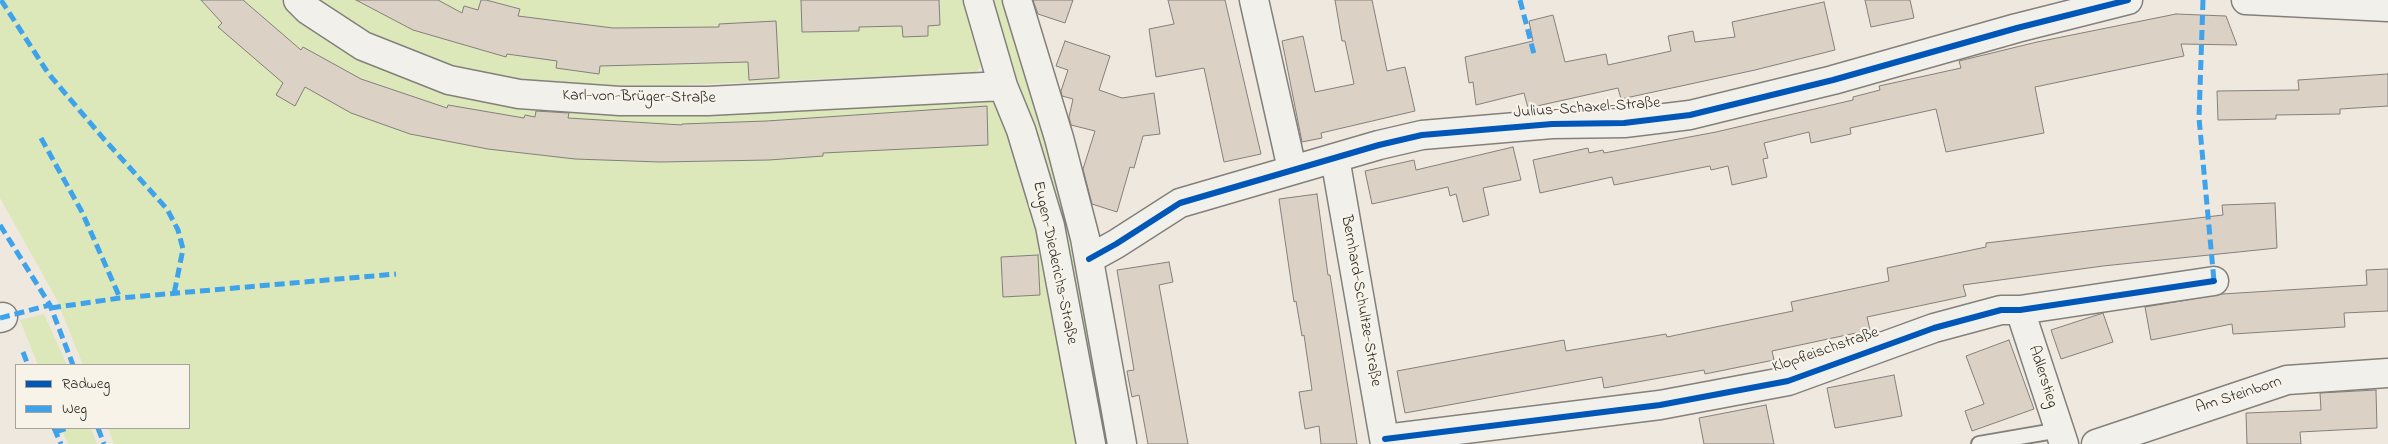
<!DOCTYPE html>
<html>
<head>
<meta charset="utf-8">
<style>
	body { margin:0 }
	#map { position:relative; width:2388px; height:444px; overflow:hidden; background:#efe8df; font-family:"Indie Flower",sans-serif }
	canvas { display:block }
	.legend { position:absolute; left:15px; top:364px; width:175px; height:65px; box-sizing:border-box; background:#f7f3e8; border:1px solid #a5a39c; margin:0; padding:6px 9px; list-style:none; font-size:15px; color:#2b2b2b }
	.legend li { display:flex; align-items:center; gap:10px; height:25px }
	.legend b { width:25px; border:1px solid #a5a39c }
</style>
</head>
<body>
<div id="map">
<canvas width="2388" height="444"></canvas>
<ul class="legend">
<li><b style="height:6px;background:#0057b8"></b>Radweg</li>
<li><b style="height:6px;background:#3ea3eb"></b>Weg</li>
</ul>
</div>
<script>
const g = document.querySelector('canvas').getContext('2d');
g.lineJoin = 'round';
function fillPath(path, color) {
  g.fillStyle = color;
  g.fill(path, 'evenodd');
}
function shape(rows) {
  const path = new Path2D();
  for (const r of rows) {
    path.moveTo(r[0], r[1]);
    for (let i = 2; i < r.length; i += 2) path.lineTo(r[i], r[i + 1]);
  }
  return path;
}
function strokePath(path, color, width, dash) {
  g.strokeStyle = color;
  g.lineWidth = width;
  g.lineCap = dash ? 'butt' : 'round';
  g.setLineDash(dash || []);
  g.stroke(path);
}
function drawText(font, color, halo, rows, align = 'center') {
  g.font = font + ' "Indie Flower",sans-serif';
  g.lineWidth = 4.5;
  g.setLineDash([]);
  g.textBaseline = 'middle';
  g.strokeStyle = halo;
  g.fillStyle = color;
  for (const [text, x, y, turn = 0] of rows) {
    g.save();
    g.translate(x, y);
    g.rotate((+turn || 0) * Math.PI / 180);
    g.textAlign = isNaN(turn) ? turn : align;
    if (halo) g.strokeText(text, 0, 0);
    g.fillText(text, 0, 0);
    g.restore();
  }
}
fillPath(shape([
	[0,0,285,0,518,102,984,94,1001,105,1033,203,1081,444,114,444,108,428,189,428,189,365,83,365,57,300,0,198],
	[316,0,966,0,986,59,976,72,663,86,564,85,502,78,449,64,392,44,347,22],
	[985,0,1010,0,1043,109,1116,444,1101,444],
	[44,314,67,365,38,365,20,320],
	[61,428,91,428,97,444,68,444]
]), '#dce7ba');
const building = shape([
	[201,0,243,0,301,50,303,47,361,79,447,108,448,105,524,118,525,115,535,117,536,111,569,113,568,118,682,125,682,124,767,121,987,106,988,145,823,153,823,156,769,160,660,162,575,159,488,149,410,134,351,113,305,87,295,106,276,95,283,83,218,27,222,23,201,0],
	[356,0,438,0,462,13,464,6,478,10,481,0,486,0,520,9,518,16,613,28,719,27,719,24,776,21,779,78,749,80,748,62,600,66,599,74,556,68,557,61,507,54,506,57,413,30,356,0],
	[801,0,939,0,940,25,928,26,928,36,903,37,902,26,859,27,859,31,802,32,801,0],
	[1033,0,1073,0,1065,23,1038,14,1033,0],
	[1168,0,1225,0,1261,154,1224,162,1204,68,1156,77,1149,29,1174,24,1168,0],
	[1335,0,1372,0,1387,71,1405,67,1415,111,1321,133,1322,138,1302,142,1282,41,1303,36,1315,92,1354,84,1345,41,1342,41,1335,0],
	[1865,0,1910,0,1914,18,1871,27,1865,0],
	[1824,2,1835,50,1755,70,1621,99,1618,88,1528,108,1524,93,1476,105,1473,82,1469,83,1465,57,1533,41,1529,21,1553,15,1565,62,1606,54,1608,65,1671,51,1668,36,1693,31,1695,42,1735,37,1732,22,1824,2],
	[2176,14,2226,16,2237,45,2181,44,2184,56,2035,87,2044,133,1946,152,1936,109,1850,128,1851,134,1811,143,1809,132,1764,143,1768,158,1763,159,1767,177,1732,185,1728,166,1711,170,1710,166,1614,185,1612,177,1540,193,1533,160,1588,148,1589,153,1603,150,1604,153,1716,132,1853,100,1853,97,1880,90,1879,86,1961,68,1959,61,2037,42,2176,14],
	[1065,41,1110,56,1099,90,1122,98,1154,93,1160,134,1143,136,1134,168,1130,167,1117,212,1092,204,1083,169,1095,131,1071,125,1069,117,1073,99,1062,96,1061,91,1068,70,1056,66,1065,41],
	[2388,74,2388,106,2340,109,2340,114,2276,115,2276,119,2218,120,2217,91,2299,90,2298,80,2388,74],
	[1513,147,1521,180,1483,188,1489,215,1463,222,1456,194,1450,196,1448,187,1372,204,1365,171,1414,160,1416,170,1513,147],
	[1317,194,1328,275,1330,275,1357,444,1321,444,1319,426,1305,429,1299,392,1312,390,1304,335,1302,336,1296,301,1294,302,1279,199,1317,194],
	[2275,203,2277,248,2103,266,1963,285,1966,296,1867,317,1870,330,1772,351,1774,360,1705,374,1704,370,1604,388,1602,377,1405,413,1397,371,1564,340,1566,351,1666,334,1667,337,1793,311,1791,302,1889,281,1887,268,1986,247,1986,243,2223,215,2222,205,2275,203],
	[1038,255,1040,295,1003,297,1001,257,1038,255],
	[1169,262,1173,282,1159,285,1188,444,1148,444,1139,395,1132,397,1129,382,1127,371,1134,370,1117,270,1169,262],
	[2388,269,2388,311,2344,313,2345,327,2233,334,2232,324,2151,340,2145,307,2222,294,2367,285,2366,270,2388,269],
	[2103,313,2113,342,2061,359,2051,330,2103,313],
	[2009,340,2034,409,1972,431,1965,411,1984,404,1966,356,2009,340],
	[1894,375,1902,416,1835,428,1827,388,1894,375],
	[2376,390,2377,428,2300,432,2301,444,2247,444,2246,413,2321,410,2320,393,2376,390],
	[1766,405,1774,444,1704,444,1699,418,1766,405]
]);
fillPath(building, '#dbd1c5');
strokePath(building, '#83807c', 1);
const service = shape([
	[1979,444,2060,430]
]);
const minor = shape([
	[298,0,308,10,363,46,449,80,519,94,620,101,708,101,1003,86],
	[978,0,1003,86,1021,130,1050,226,1091,444],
	[1017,0,1059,138,1085,238,1122,444],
	[1254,0,1292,169],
	[2246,0,2388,7],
	[1335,158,1385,444],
	[1089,259,1116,244,1180,203,1379,145,1422,135,1552,124,1624,123,1690,115,1833,80,2017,28,2128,0],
	[2020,310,2064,444],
	[0,318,3,317],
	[1385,439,1660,405,1788,381,1934,328,2001,310,2020,310,2214,281],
	[2096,444,2287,380,2388,373]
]);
strokePath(service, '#83807c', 18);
strokePath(minor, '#83807c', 31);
strokePath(service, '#f2f0eb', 14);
strokePath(minor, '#f2f0eb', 28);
strokePath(shape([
	[1,0,48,73,103,138,167,209,178,230,183,249,174,294],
	[1520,0,1534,54],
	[2203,0,2199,118,2214,281],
	[41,138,82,212,120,298],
	[0,225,50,305,73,365],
	[51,308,120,298,396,274],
	[0,318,50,305],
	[23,352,28,365],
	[54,428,61,444],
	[98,428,104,444],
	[56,432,67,428]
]), '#3ea3eb', 5, [10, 5]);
strokePath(shape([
	[1089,259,1116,244,1180,203,1379,145,1422,135,1552,124,1624,123,1690,115,1833,80,2017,28,2128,0],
	[1385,439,1660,405,1788,381,1934,328,2001,310,2020,310,2214,281]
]), '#0057b8', 6);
drawText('16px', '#2b2b2b', '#f7f3e8', [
	["Karl-von-Brüger-Straße",639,98,1],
	["Julius-Schaxel-Straße",1587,109,-4],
	["Eugen-Diederichs-Straße",1054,263,78],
	["Bernhard-Schultze-Straße",1360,301,80],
	["Klopfleischstraße",1826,351,-19],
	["Adlerstieg",2042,377,72],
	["Am Steinborn",2239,396,-18]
]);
</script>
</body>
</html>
